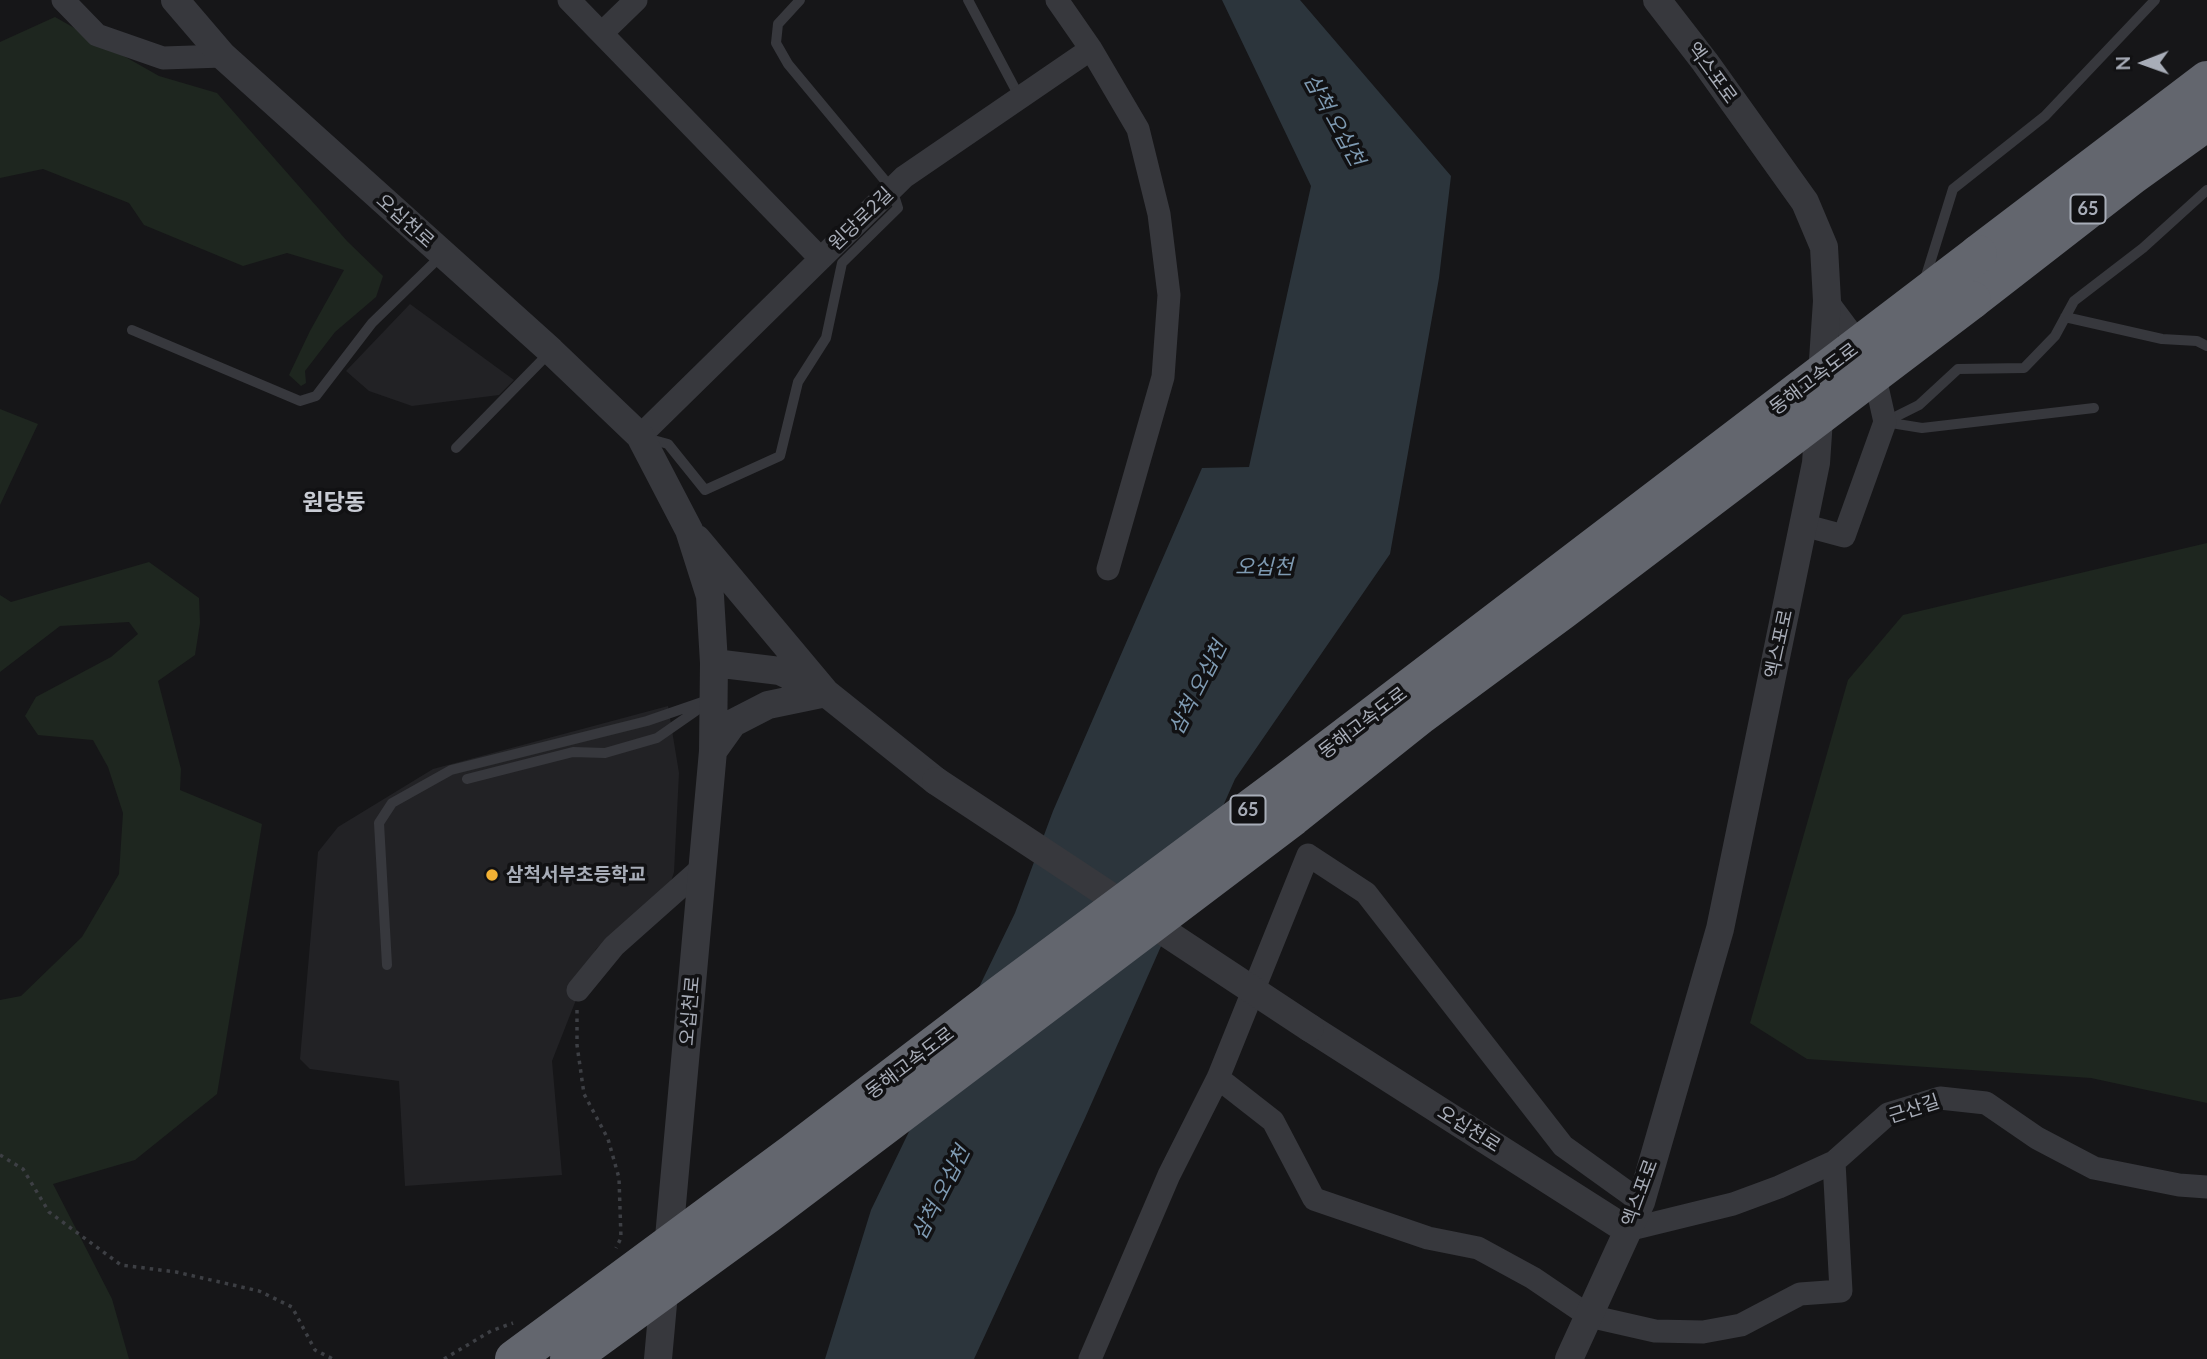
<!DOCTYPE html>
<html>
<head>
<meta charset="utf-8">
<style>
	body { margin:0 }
	#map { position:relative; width:2207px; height:1359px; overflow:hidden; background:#161618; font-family:Lato,sans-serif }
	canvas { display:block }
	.north { position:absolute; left:2109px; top:28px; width:70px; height:70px; -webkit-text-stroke:5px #111113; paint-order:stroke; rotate:269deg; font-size:19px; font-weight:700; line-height:28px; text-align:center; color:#a8adb8 }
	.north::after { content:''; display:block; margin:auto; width:24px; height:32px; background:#a8adb8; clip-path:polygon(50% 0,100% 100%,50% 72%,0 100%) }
</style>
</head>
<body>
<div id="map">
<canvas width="2207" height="1359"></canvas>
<div class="north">N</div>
</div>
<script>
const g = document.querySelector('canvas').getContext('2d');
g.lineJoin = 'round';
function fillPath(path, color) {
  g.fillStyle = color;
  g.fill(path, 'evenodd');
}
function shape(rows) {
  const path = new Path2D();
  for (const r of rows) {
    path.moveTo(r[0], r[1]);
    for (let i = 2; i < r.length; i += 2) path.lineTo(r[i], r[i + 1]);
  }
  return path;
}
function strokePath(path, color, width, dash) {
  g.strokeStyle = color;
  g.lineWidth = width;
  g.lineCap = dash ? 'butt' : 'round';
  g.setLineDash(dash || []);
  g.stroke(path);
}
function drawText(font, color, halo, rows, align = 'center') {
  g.font = font + ' Lato,"Noto Sans KR",sans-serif';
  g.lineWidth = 7;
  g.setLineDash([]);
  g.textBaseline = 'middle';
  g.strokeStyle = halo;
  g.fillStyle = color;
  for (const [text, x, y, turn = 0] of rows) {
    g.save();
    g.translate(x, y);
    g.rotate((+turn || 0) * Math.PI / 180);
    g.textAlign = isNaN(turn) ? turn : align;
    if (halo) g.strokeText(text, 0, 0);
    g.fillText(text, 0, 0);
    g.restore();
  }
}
fillPath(shape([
	[410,304,514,380,499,395,412,406,369,391,346,371],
	[668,706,679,773,674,872,669,888,596,949,552,1061,562,1175,405,1186,399,1081,310,1069,300,1059,318,852,338,827,433,769]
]), '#222225');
fillPath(shape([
	[55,17,159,76,217,93,347,241,383,276,376,297,335,332,305,371,306,383,301,386,289,375,310,331,344,270,287,253,243,266,144,225,129,203,43,169,0,178,0,42],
	[0,409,38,424,0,505],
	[2207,543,2207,1103,2091,1078,1807,1059,1750,1023,1848,680,1903,615],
	[149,562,199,598,200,623,195,655,158,681,181,769,180,790,262,824,217,1094,135,1160,53,1184,112,1299,129,1359,0,1359,0,1000,21,996,82,937,119,874,123,813,108,767,93,740,38,735,25,716,36,697,111,657,138,634,129,622,60,626,0,672,0,595,11,602]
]), '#1e261f');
fillPath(shape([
	[1222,0,1300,0,1451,176,1439,278,1390,554,1235,779,1085,1118,974,1359,825,1359,871,1210,1015,913,1053,811,1202,468,1249,467,1311,186]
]), '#2c353c');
strokePath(shape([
	[577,1010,577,1045,584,1094,608,1139,619,1178,621,1238,616,1248],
	[0,1155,23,1169,49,1212,121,1265,176,1272,259,1291,292,1307,315,1350,333,1359],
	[444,1359,491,1331,513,1323]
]), '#3d3f44', 3.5, [3.5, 5]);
strokePath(shape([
	[968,0,1020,98],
	[1925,279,1953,189,2045,116,2155,0],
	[2065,317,2162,339,2197,341,2207,346],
	[132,330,300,401,316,396,372,323,442,255],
	[1885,422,1919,405,1958,369,2024,368,2055,336,2074,301,2143,248,2207,190],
	[1885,422,1922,428,2094,408],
	[646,438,668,444,705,490,780,456,798,382,826,338,842,263,898,208,892,189,788,64,776,43,778,24,800,0],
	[456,448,551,351],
	[467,779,573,752,605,753,657,738,703,706],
	[387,965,379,823,392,803,451,770,647,721,711,699]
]), '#37383d', 10);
strokePath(shape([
	[63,0,97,35,163,58,223,56],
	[569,0,820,258],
	[1057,0,1091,49,1138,129,1159,214,1169,295,1163,377,1108,569],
	[602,33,636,0],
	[640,436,904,177,1091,49],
	[1803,525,1844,536,1885,422,1871,360,1827,301],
	[578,990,614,946,704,866],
	[1218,1078,1273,1121,1314,1199,1428,1238,1478,1248,1533,1278,1589,1316,1655,1331,1703,1332,1741,1325,1800,1294,1841,1291,1834,1162],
	[1627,1230,1733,1204,1779,1187,1834,1162,1888,1114,1940,1098,1986,1103,2037,1138,2094,1168,2179,1185,2207,1187],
	[1090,1359,1169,1175,1218,1078,1308,855,1366,893,1563,1146,1641,1202]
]), '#37383d', 23);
strokePath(shape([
	[175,0,223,56,551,351,640,436,689,530,710,596,714,663,713,751,658,1359],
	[697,539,826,693,768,705,733,723,713,751],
	[714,663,780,671,826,693,936,781],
	[1310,1028,1627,1230],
	[1569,1359,1641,1202,1720,929,1816,463,1827,301,1824,247,1805,202,1705,62,1657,0]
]), '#37383d', 28);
strokePath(shape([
	[1978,254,2207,80],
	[1972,300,2133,175,2207,122]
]), '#63666e', 38);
strokePath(shape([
	[936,781,1310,1028]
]), '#37383d', 28);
strokePath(shape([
	[514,1359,794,1152,1002,993,1287,781,1978,254],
	[569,1359,767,1215,1293,817,1421,715,1562,611,1972,300]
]), '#63666e', 38);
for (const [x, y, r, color] of [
	[492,875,7,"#f2b134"]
]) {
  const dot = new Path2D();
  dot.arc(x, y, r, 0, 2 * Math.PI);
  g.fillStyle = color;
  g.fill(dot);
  strokePath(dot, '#111113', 2.5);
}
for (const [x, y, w] of [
	[2088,209,35],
	[1248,810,35]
]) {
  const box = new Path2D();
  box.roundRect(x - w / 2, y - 14.5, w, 29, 5);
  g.fillStyle = '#111113';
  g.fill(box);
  strokePath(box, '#a8adb8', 2);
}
drawText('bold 18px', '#a8adb8', null, [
	["65",2088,209],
	["65",1248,810]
]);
drawText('19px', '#a8adb8', '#111113', [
	["엑스포로",1712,73,54],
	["원당로2길",861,219,-44],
	["오십천로",405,221,42],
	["동해고속도로",1814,379,-37],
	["엑스포로",1779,644,-78],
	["동해고속도로",1363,723,-37],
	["오십천로",690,1011,-85],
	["동해고속도로",910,1063,-37],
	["근산길",1914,1109,-18],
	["오십천로",1469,1129,32],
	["엑스포로",1640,1193,-70]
]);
drawText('bold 19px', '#a8adb8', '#111113', [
	["삼척서부초등학교",506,875]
], 'left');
drawText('italic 21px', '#7f9bb3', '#111113', [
	["삼척 오십천",1334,120,61],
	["오십천",1264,567],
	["삼척 오십천",1198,688,-63],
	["삼척 오십천",941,1193,-63]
]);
drawText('bold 23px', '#c9ccd4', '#111113', [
	["원당동",334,503]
]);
</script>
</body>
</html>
